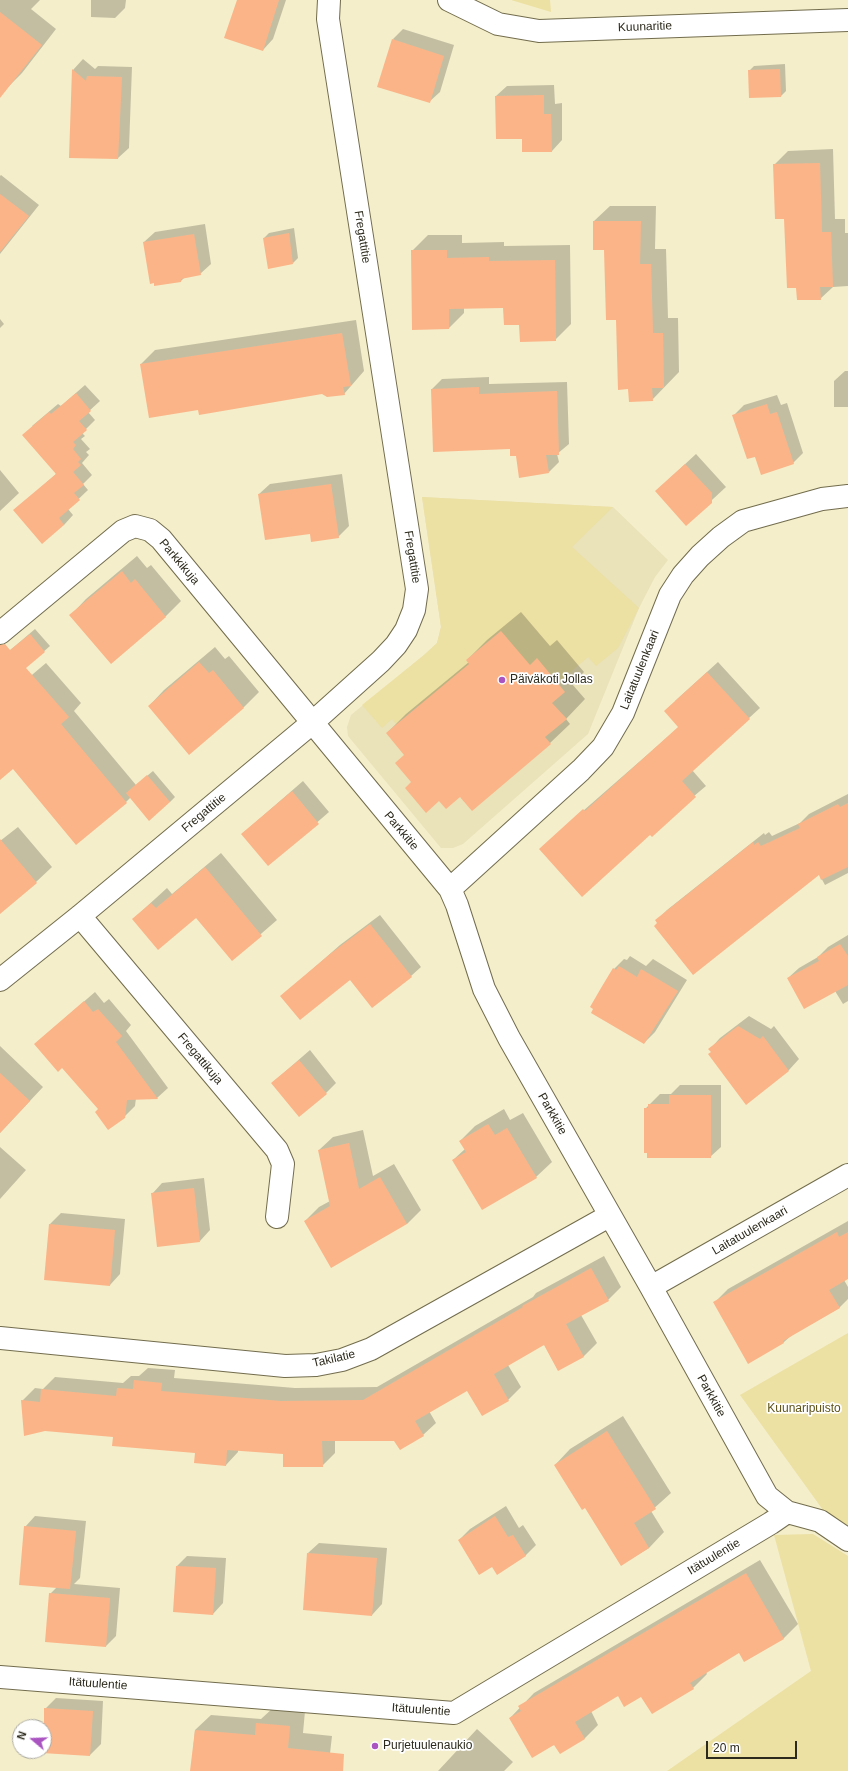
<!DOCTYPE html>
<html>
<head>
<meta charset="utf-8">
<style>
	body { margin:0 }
	#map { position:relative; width:848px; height:1771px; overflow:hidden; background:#f4eeca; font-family:Helvetica,sans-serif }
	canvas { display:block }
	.north { position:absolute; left:12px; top:1719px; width:40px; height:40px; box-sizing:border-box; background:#fff; border:1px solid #abaaa4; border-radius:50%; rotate:289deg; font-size:11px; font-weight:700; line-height:16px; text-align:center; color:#2c2a1c }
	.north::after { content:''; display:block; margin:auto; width:14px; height:18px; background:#aa54c2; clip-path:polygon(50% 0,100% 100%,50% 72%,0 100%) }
	.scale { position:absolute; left:706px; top:1741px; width:91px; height:18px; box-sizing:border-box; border:2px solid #2c2a1c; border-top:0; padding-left:5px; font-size:12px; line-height:14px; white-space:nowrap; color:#2c2a1c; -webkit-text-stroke:3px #fff; paint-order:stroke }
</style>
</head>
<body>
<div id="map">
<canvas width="848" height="1771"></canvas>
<div class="north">N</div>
<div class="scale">20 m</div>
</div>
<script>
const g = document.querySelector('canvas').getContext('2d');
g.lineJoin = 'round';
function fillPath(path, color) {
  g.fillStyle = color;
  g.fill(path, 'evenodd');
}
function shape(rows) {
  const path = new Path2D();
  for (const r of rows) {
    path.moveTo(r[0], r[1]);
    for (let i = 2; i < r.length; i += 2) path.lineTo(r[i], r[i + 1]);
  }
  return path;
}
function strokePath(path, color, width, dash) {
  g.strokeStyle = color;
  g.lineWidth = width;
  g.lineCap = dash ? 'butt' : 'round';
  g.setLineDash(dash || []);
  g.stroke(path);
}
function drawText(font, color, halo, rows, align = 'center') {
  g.font = font + ' Helvetica,sans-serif';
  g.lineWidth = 3.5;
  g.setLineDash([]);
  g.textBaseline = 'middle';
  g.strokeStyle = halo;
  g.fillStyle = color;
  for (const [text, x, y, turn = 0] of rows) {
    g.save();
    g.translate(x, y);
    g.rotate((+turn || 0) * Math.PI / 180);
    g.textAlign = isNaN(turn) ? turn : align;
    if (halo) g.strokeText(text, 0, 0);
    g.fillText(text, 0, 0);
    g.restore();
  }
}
fillPath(shape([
	[422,497,613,507,668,560,655,577,639,608,588,734,463,844,453,848,441,848,348,736,347,727,351,715,424,655,437,643,441,627]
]), '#eae2b8');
fillPath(shape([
	[511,0,550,0,551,12],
	[422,497,613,507,572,547,639,608,618,648,596,666,588,657,558,683,537,659,506,685,513,646,500,631,466,660,469,664,447,683,446,739,418,705,396,724,392,719,382,728,362,705,424,655,437,643,441,627],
	[848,1333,848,1526,823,1510,740,1395],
	[813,1534,848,1556,848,1771,667,1771,811,1671,774,1535]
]), '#ece0a3');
fillPath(shape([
	[0,0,40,0,31,9,56,29,22,73,7,88,0,83],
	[91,0,126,0,125,8,115,18,91,17],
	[238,0,286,0,273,39,263,50],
	[403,29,454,45,440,92,429,102,393,39],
	[83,59,95,69,98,66,132,67,129,148,118,158,70,157,73,70],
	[785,64,786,91,781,96,750,97,749,71,754,66],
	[554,85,555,104,562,103,562,140,552,151,523,138,496,96,507,86],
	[833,149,835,219,845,219,845,233,848,233,848,286,833,287,820,299,785,218,774,165,788,151],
	[1,175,39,205,0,254,0,176],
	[610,206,656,206,655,249,666,249,668,318,678,318,679,372,652,400,629,388,605,249,594,221],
	[205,224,211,264,200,274,185,277,181,281,144,242,155,232],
	[294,228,298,258,293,263,264,238,269,233],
	[428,235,462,235,462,243,504,242,504,246,570,245,571,324,555,340,520,324,504,307,464,308,464,313,449,328,412,251],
	[0,319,4,324,0,328],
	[356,320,364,371,344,394,322,393,199,409,141,364,155,350],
	[845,371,848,371,848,407,834,407,834,381],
	[489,377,489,384,567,382,569,444,557,454,559,462,549,472,517,455,511,448,432,389,442,379],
	[85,385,100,401,88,412,95,420,82,433,85,436,81,439,90,449,86,452,89,455,82,463,92,475,83,484,88,490,68,509,73,515,64,525,15,510,56,474,32,426,58,404,61,406],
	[777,395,781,405,787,403,803,453,793,463,756,456,734,415,744,405],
	[696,454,726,487,686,524,656,491],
	[0,470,19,493,0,511],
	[342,474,349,526,338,537,311,532,259,494,270,484],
	[137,556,147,568,151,565,181,601,166,616,111,663,71,615,86,599],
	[521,612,550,646,557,640,584,672,572,684,585,699,566,719,570,724,550,743,472,810,460,796,439,800,412,782,405,754,387,733,406,714,469,662,467,660,487,640],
	[35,629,50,646,17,675,8,652],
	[215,647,225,659,229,656,259,692,244,707,189,754,149,706,164,690],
	[718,662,760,708,692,770,706,786,650,833,551,839,679,727,675,701],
	[46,663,81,703,74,711,136,785,153,771,175,797,170,802,131,797,126,802,13,767,0,759,0,702],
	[303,781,329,812,268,865,242,834],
	[848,794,848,873,825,885,819,874,658,922,657,920,667,910,764,833,765,835,769,832,772,836,800,823,809,814],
	[18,827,52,867,36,882,0,912,0,841],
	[221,853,277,920,232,959,196,917,133,919,167,888,172,894],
	[380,915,421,967,411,976,350,979,282,996,340,945],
	[848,935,848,1001,843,1004,835,991,788,978,799,968,818,957,828,947],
	[630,956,646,966,653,959,687,980,655,1032,644,1043,614,969,624,959,627,960],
	[95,992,104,1003,109,999,131,1025,126,1031,168,1088,157,1098,136,1098,135,1106,124,1117,99,1109,62,1066,35,1044],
	[749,1016,771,1029,774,1026,799,1059,789,1070,747,1103,710,1049,720,1038],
	[0,1046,43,1087,0,1133],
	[310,1050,336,1083,326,1093,272,1083],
	[680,1085,721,1085,721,1147,710,1157,645,1109,660,1094,671,1094],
	[504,1109,510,1120,523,1113,552,1162,536,1177,453,1160,465,1149,460,1141,475,1126],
	[363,1130,373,1176,394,1164,421,1210,407,1224,305,1221,319,1207,330,1201,319,1150,333,1137],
	[0,1147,26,1170,0,1199],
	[204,1178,210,1230,200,1241,152,1194,162,1183],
	[61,1213,125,1219,120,1274,110,1285,45,1279,50,1224],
	[848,1221,848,1278,844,1280,848,1287,848,1299,839,1308,792,1335,784,1342,748,1362,715,1302,728,1289],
	[604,1256,621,1287,608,1300,581,1315,597,1343,584,1356,558,1370,544,1344,508,1365,521,1387,508,1400,482,1415,467,1389,429,1411,436,1423,423,1435,395,1440,335,1440,335,1453,322,1466,284,1453,238,1450,238,1452,226,1465,196,1452,114,1436,22,1401,35,1388,43,1389,55,1377,123,1383,131,1376,139,1376,148,1368,175,1370,174,1378,295,1388,377,1387,533,1297,536,1293],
	[623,1416,671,1493,651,1511,664,1532,649,1548,621,1565,585,1507,555,1465,570,1449],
	[506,1506,519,1528,523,1525,536,1545,525,1556,492,1566,459,1540,470,1529],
	[35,1516,86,1521,80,1578,74,1584,120,1588,116,1636,106,1646,50,1594,57,1587,25,1527],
	[319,1543,387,1548,382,1604,372,1615,308,1553],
	[187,1556,226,1558,223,1603,213,1614,177,1566],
	[760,1560,798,1624,784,1638,745,1661,739,1652,706,1672,707,1674,693,1688,642,1696,618,1695,591,1711,598,1725,584,1739,555,1744,510,1718,534,1693],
	[56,1698,103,1701,101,1744,90,1755,43,1752,44,1751,45,1709],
	[273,1708,305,1711,303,1733,332,1736,328,1771,191,1771,195,1730,211,1715,261,1719],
	[477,1729,513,1762,504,1771,438,1771]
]), '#0003');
fillPath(shape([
	[237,0,279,0,263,51,224,38],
	[0,12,42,45,0,98],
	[392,39,444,56,430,103,377,87],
	[72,69,86,81,87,76,122,77,118,159,69,158],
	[780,69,781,97,749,98,748,70],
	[544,95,544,114,551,114,552,152,522,152,522,139,496,139,495,96],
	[820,163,822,232,831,232,833,287,820,287,821,300,797,300,796,288,787,288,784,219,775,219,773,164],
	[0,194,29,216,0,252],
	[593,221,641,221,640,264,651,264,653,333,663,333,664,388,652,388,653,401,629,402,628,389,618,390,616,320,606,320,604,250,593,250],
	[289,233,293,264,268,269,263,238],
	[194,234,201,275,181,279,181,282,154,286,154,283,150,284,143,242],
	[411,250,447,250,447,258,489,257,489,261,555,260,556,341,520,342,519,325,504,325,503,308,449,309,449,329,412,330],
	[342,333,351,386,343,387,345,395,327,397,322,394,199,415,198,410,149,418,140,364],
	[479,387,479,394,557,391,559,455,546,455,549,473,519,478,516,456,510,456,510,449,433,452,431,389],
	[76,393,91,411,79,421,87,430,73,442,76,445,73,449,81,459,78,462,81,465,73,472,84,485,74,493,80,500,59,518,64,525,42,544,13,510,56,474,22,435,49,412,51,414],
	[767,404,770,414,777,412,794,464,761,475,755,457,747,459,732,415],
	[685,464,712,493,712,503,686,526,655,491],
	[331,484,339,538,311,542,310,534,265,540,258,494],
	[122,571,131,583,135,579,166,617,111,664,69,615],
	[501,631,530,665,537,658,565,692,552,703,567,719,545,737,551,744,472,811,460,797,446,809,439,801,426,813,405,788,411,782,395,763,404,755,386,733,469,664,466,660],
	[30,634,45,652,26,668,69,717,61,724,127,803,76,845,13,769,0,780,0,645,5,644,10,650],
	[199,662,209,673,213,670,244,708,189,755,148,706],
	[707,672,750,719,682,781,696,797,652,837,650,835,582,897,539,849,583,809,585,811,678,727,664,711],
	[147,775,170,802,149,821,126,793],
	[292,791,319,824,268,866,241,834],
	[848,803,848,867,821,880,819,875,693,975,654,926,657,923,655,920,753,842,754,845,758,842,761,846,800,828,798,824,838,804,840,807],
	[0,839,37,883,0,914],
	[205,867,262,936,232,961,196,918,158,950,132,919,151,903,156,908],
	[370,924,412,977,372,1008,350,980,300,1020,280,996,330,954],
	[840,944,848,956,848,985,804,1009,787,978,819,961,817,957],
	[619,966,637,977,641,969,678,991,644,1044,591,1013,593,1009,590,1007,601,988,613,968,616,970],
	[84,1001,93,1012,98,1009,122,1036,116,1042,158,1099,127,1100,125,1118,108,1130,95,1112,98,1109,62,1068,58,1072,34,1044],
	[738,1026,760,1039,763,1036,789,1071,746,1105,708,1054,711,1052,708,1049],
	[299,1060,327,1094,299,1117,271,1083],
	[0,1073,30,1101,0,1133],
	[669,1095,711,1095,711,1158,647,1158,647,1153,644,1153,644,1108,648,1108,648,1104,669,1104],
	[488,1124,495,1135,507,1128,537,1178,482,1210,452,1160,466,1152,459,1141],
	[349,1143,359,1189,380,1177,407,1224,331,1268,304,1221,330,1206,318,1150],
	[194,1188,200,1242,157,1247,151,1193],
	[49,1224,115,1230,110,1286,44,1280],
	[837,1232,839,1237,848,1232,848,1279,829,1290,840,1308,783,1341,784,1343,748,1364,713,1302],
	[591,1268,609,1301,566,1324,584,1357,558,1371,544,1345,494,1374,509,1401,482,1416,467,1391,415,1421,424,1436,400,1450,394,1441,322,1441,323,1467,283,1467,283,1454,227,1450,226,1466,194,1463,195,1453,112,1446,113,1437,45,1431,24,1436,21,1400,40,1402,41,1389,116,1396,117,1388,133,1389,134,1380,162,1383,161,1391,281,1401,363,1400,523,1307,522,1306],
	[607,1431,656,1509,634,1523,649,1548,621,1566,585,1508,582,1510,554,1465],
	[495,1516,508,1537,513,1535,526,1556,497,1575,492,1567,479,1575,458,1540],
	[24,1526,76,1531,70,1589,19,1585],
	[307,1553,377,1558,372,1616,303,1610],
	[176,1566,216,1568,213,1615,173,1612],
	[746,1573,784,1639,744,1662,739,1653,690,1683,694,1689,652,1714,641,1697,624,1707,618,1696,575,1722,585,1739,560,1754,554,1745,532,1758,509,1718,521,1711,518,1706],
	[49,1593,110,1598,106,1647,45,1642],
	[44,1708,93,1711,90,1756,42,1753,42,1751,44,1751],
	[256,1723,290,1726,288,1748,344,1754,343,1771,190,1771,195,1730,255,1735]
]), '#fbb488');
const minor = shape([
	[449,0,498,24,539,31,848,20],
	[0,633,123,531,135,526,150,530,161,539,450,889,457,905,484,989,509,1038,651,1287,767,1496,787,1512,820,1521,848,1540],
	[450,889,581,770,603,747,623,713,670,595,683,575,700,556,721,537,743,521,822,499,848,496],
	[80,916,277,1150,283,1164,277,1217],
	[0,980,80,916,312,723,381,661,396,645,406,630,414,610,417,589,328,19,329,0],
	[651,1287,848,1175],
	[0,1677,454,1713,771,1523,787,1512]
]);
const tertiary = shape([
	[0,1338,285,1366,316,1365,342,1360,371,1349,609,1216]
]);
strokePath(minor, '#726c4d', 24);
strokePath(tertiary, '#726c4d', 24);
strokePath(minor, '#fff', 22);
strokePath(tertiary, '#fff', 22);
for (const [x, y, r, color] of [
	[502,680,4,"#aa54c2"],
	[375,1746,4,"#aa54c2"]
]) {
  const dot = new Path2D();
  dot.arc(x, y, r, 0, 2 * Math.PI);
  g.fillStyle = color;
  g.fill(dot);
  strokePath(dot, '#fff', 1.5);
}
drawText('12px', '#2c2a1c', '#fff', [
	["Kuunaritie",645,27,-2],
	["Fregattitie",362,237,81],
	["Fregattitie",412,557,81],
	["Parkkikuja",179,562,50],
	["Laitatuulenkaari",640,670,-68],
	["Fregattitie",204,813,-40],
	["Parkkitie",401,831,50],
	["Fregattikuja",200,1059,50],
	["Parkkitie",552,1114,60],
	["Laitatuulenkaari",750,1231,-30],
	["Takilatie",334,1359,-13],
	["Parkkitie",711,1396,61],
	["Itätuulentie",714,1557,-31],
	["Itätuulentie",98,1684,4],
	["Itätuulentie",421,1710,4]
]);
drawText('12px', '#2c2a1c', '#fff', [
	["Päiväkoti Jollas",510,680],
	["Purjetuulenaukio",383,1746]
], 'left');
drawText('12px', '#5e5318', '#fff', [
	["Kuunaripuisto",804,1409]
]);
</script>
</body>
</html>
